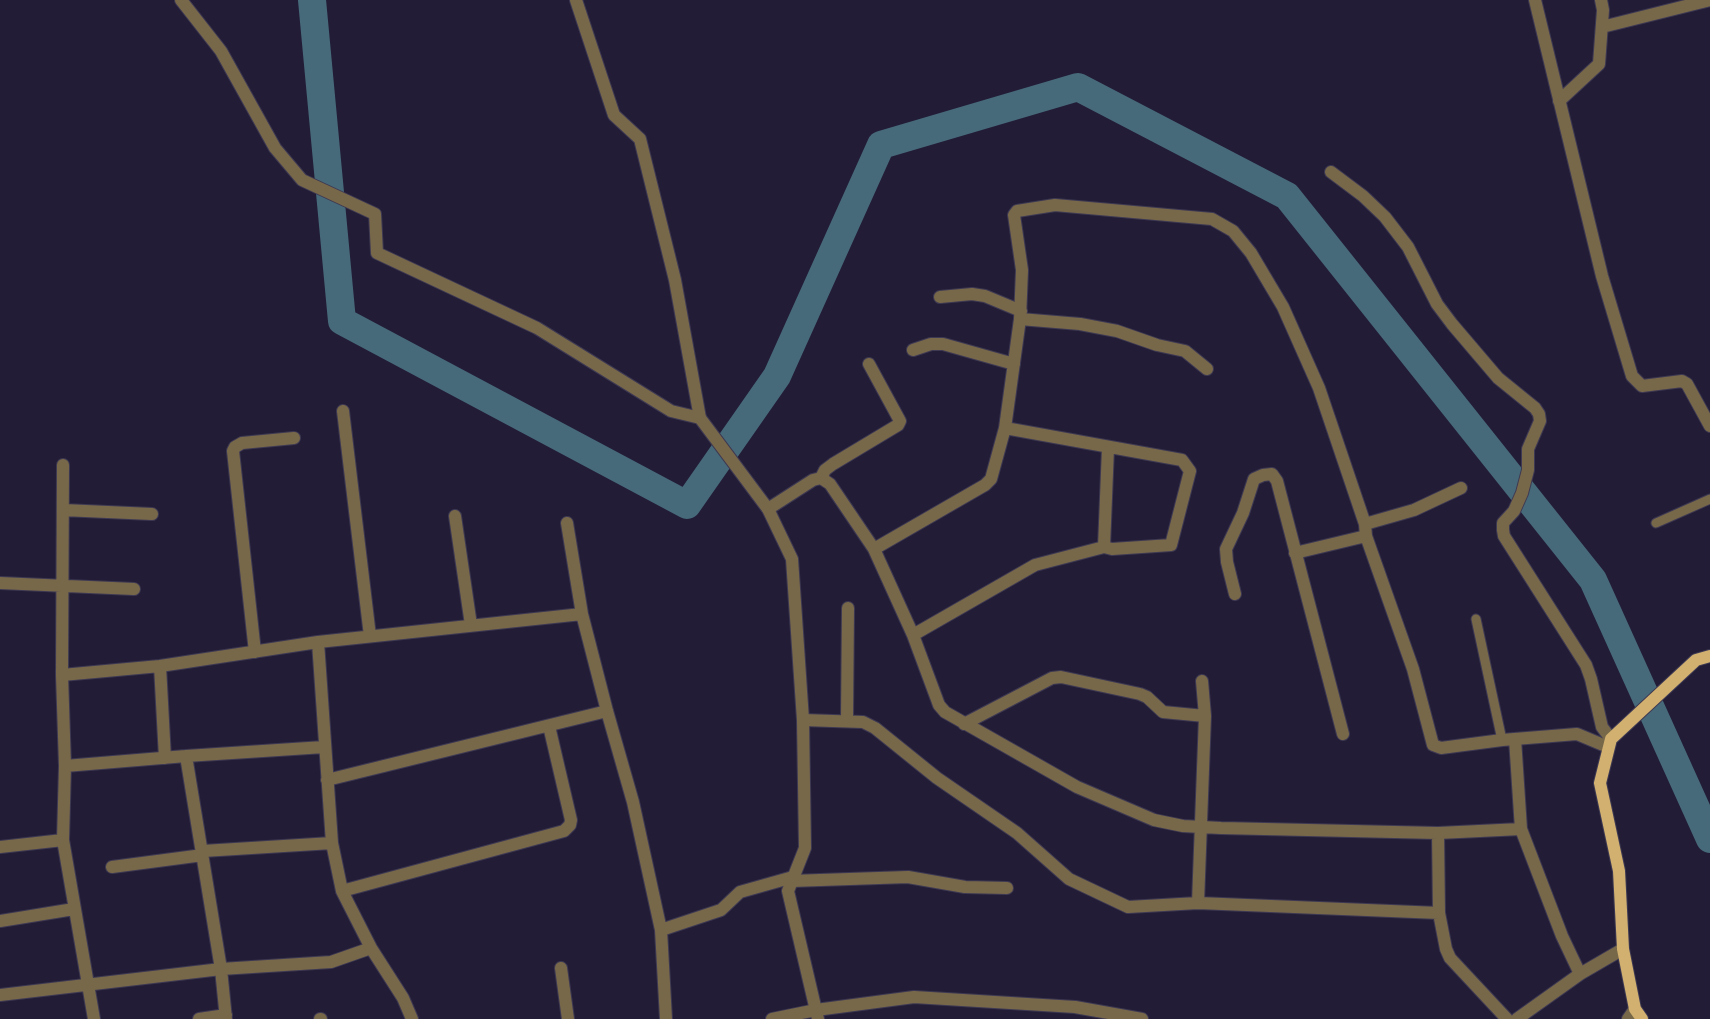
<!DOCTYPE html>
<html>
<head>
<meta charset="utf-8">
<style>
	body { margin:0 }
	canvas { display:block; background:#221c37 }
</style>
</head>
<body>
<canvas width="1710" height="1019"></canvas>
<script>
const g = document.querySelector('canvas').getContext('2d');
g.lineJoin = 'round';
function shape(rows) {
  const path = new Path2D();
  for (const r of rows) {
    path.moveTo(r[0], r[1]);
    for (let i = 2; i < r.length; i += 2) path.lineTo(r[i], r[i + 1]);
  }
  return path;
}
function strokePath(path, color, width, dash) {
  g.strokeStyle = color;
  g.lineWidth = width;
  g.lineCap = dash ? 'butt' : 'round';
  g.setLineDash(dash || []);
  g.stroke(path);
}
strokePath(shape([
	[312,0,342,321,687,505,777,376,881,145,1078,87,1287,196,1593,580,1710,839]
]), '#476a7a', 28);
const service = shape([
	[1656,523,1710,499],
	[1476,619,1502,740]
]);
const minor = shape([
	[181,0,221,51,275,148,302,180,375,214,377,253,537,328,671,411,700,418],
	[1535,0,1602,276,1632,376,1642,386,1682,381,1687,384,1710,426],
	[1602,27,1710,0],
	[1559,101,1599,64,1603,10,1601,0],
	[1331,172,1363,196,1385,217,1408,247,1437,304,1452,324,1498,378,1535,408,1539,414,1540,421,1528,449,1528,470,1522,493,1514,511,1503,523,1503,530,1504,536,1586,665,1591,679,1602,727,1611,739],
	[940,297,972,294,985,296,1021,311],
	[1020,319,1080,324,1117,331,1157,345,1185,351,1207,369],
	[913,350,931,344,943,344,1014,364],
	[343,411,370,636],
	[63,465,62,675,65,766,63,840,94,1019],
	[821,478,825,470,833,464,898,425,900,421,869,364],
	[768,509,813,480,821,478,830,484,874,549,913,635,939,705,945,712,1077,787,1154,820,1183,826,1221,828,1438,833,1521,829],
	[63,510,152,514],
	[455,516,471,625],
	[567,523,582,614,607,711,633,802,661,930,666,1019],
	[1365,524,1414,510,1461,488],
	[1104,547,1108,448],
	[874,549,985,485,991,479,1005,428,1020,319,1022,270,1014,215,1017,211,1055,205,1212,219,1233,231,1251,253,1283,307,1319,388,1365,524,1366,536,1413,669,1433,745,1441,748,1502,740,1577,734,1608,747],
	[1295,553,1366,536],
	[0,583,134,589],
	[1235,594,1227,562,1226,549,1243,513,1254,479,1263,475,1272,474,1277,481,1343,734],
	[913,635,1035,565,1104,547,1112,549,1171,545,1190,471,1182,460,1005,428],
	[318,642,332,843,342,891,371,948,403,998,412,1019],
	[255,652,233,451,235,447,242,443,294,438],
	[160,666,165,758],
	[62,675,160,666,318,642,582,614],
	[803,720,863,722,875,728,937,778,1017,833,1069,879,1128,907,1198,903,1439,913],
	[847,720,848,608],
	[964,724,1052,678,1061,677,1140,694,1147,697,1163,712,1205,716],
	[1515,739,1521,829,1562,936,1580,974],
	[65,766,186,756],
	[327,780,607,711],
	[1438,833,1439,913,1446,949,1450,958,1507,1019],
	[0,847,63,840],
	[203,851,332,843],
	[112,867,203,855],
	[791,881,908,877,965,887,1007,888],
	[342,891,564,831,570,825,571,820,549,726],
	[1198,903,1205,716,1202,681],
	[0,921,74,909],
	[661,930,721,910,740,892,793,877],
	[561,968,568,1019],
	[0,995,221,969,331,962,371,948],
	[199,1019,226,1015],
	[226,1019,221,969,186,756,324,747],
	[320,1019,321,1019],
	[772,1019,816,1010,914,997,1075,1007,1142,1019],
	[1517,1019,1580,974,1623,949],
	[1628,1019,1635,1009]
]);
const tertiary = shape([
	[576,0,614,115,640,139,675,280,700,418,768,509,792,559,803,720,805,848,788,891,818,1019]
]);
const primary = shape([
	[1642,1019,1635,1009,1623,949,1619,871,1600,783,1611,739,1696,660,1710,656]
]);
strokePath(service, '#3e3952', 11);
strokePath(minor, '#3e3952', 14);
strokePath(tertiary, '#3e3952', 14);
strokePath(primary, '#3e3952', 14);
strokePath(service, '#78684a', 9);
strokePath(minor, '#78684a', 12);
strokePath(tertiary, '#78684a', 12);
strokePath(primary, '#d1b070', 12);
</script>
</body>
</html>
